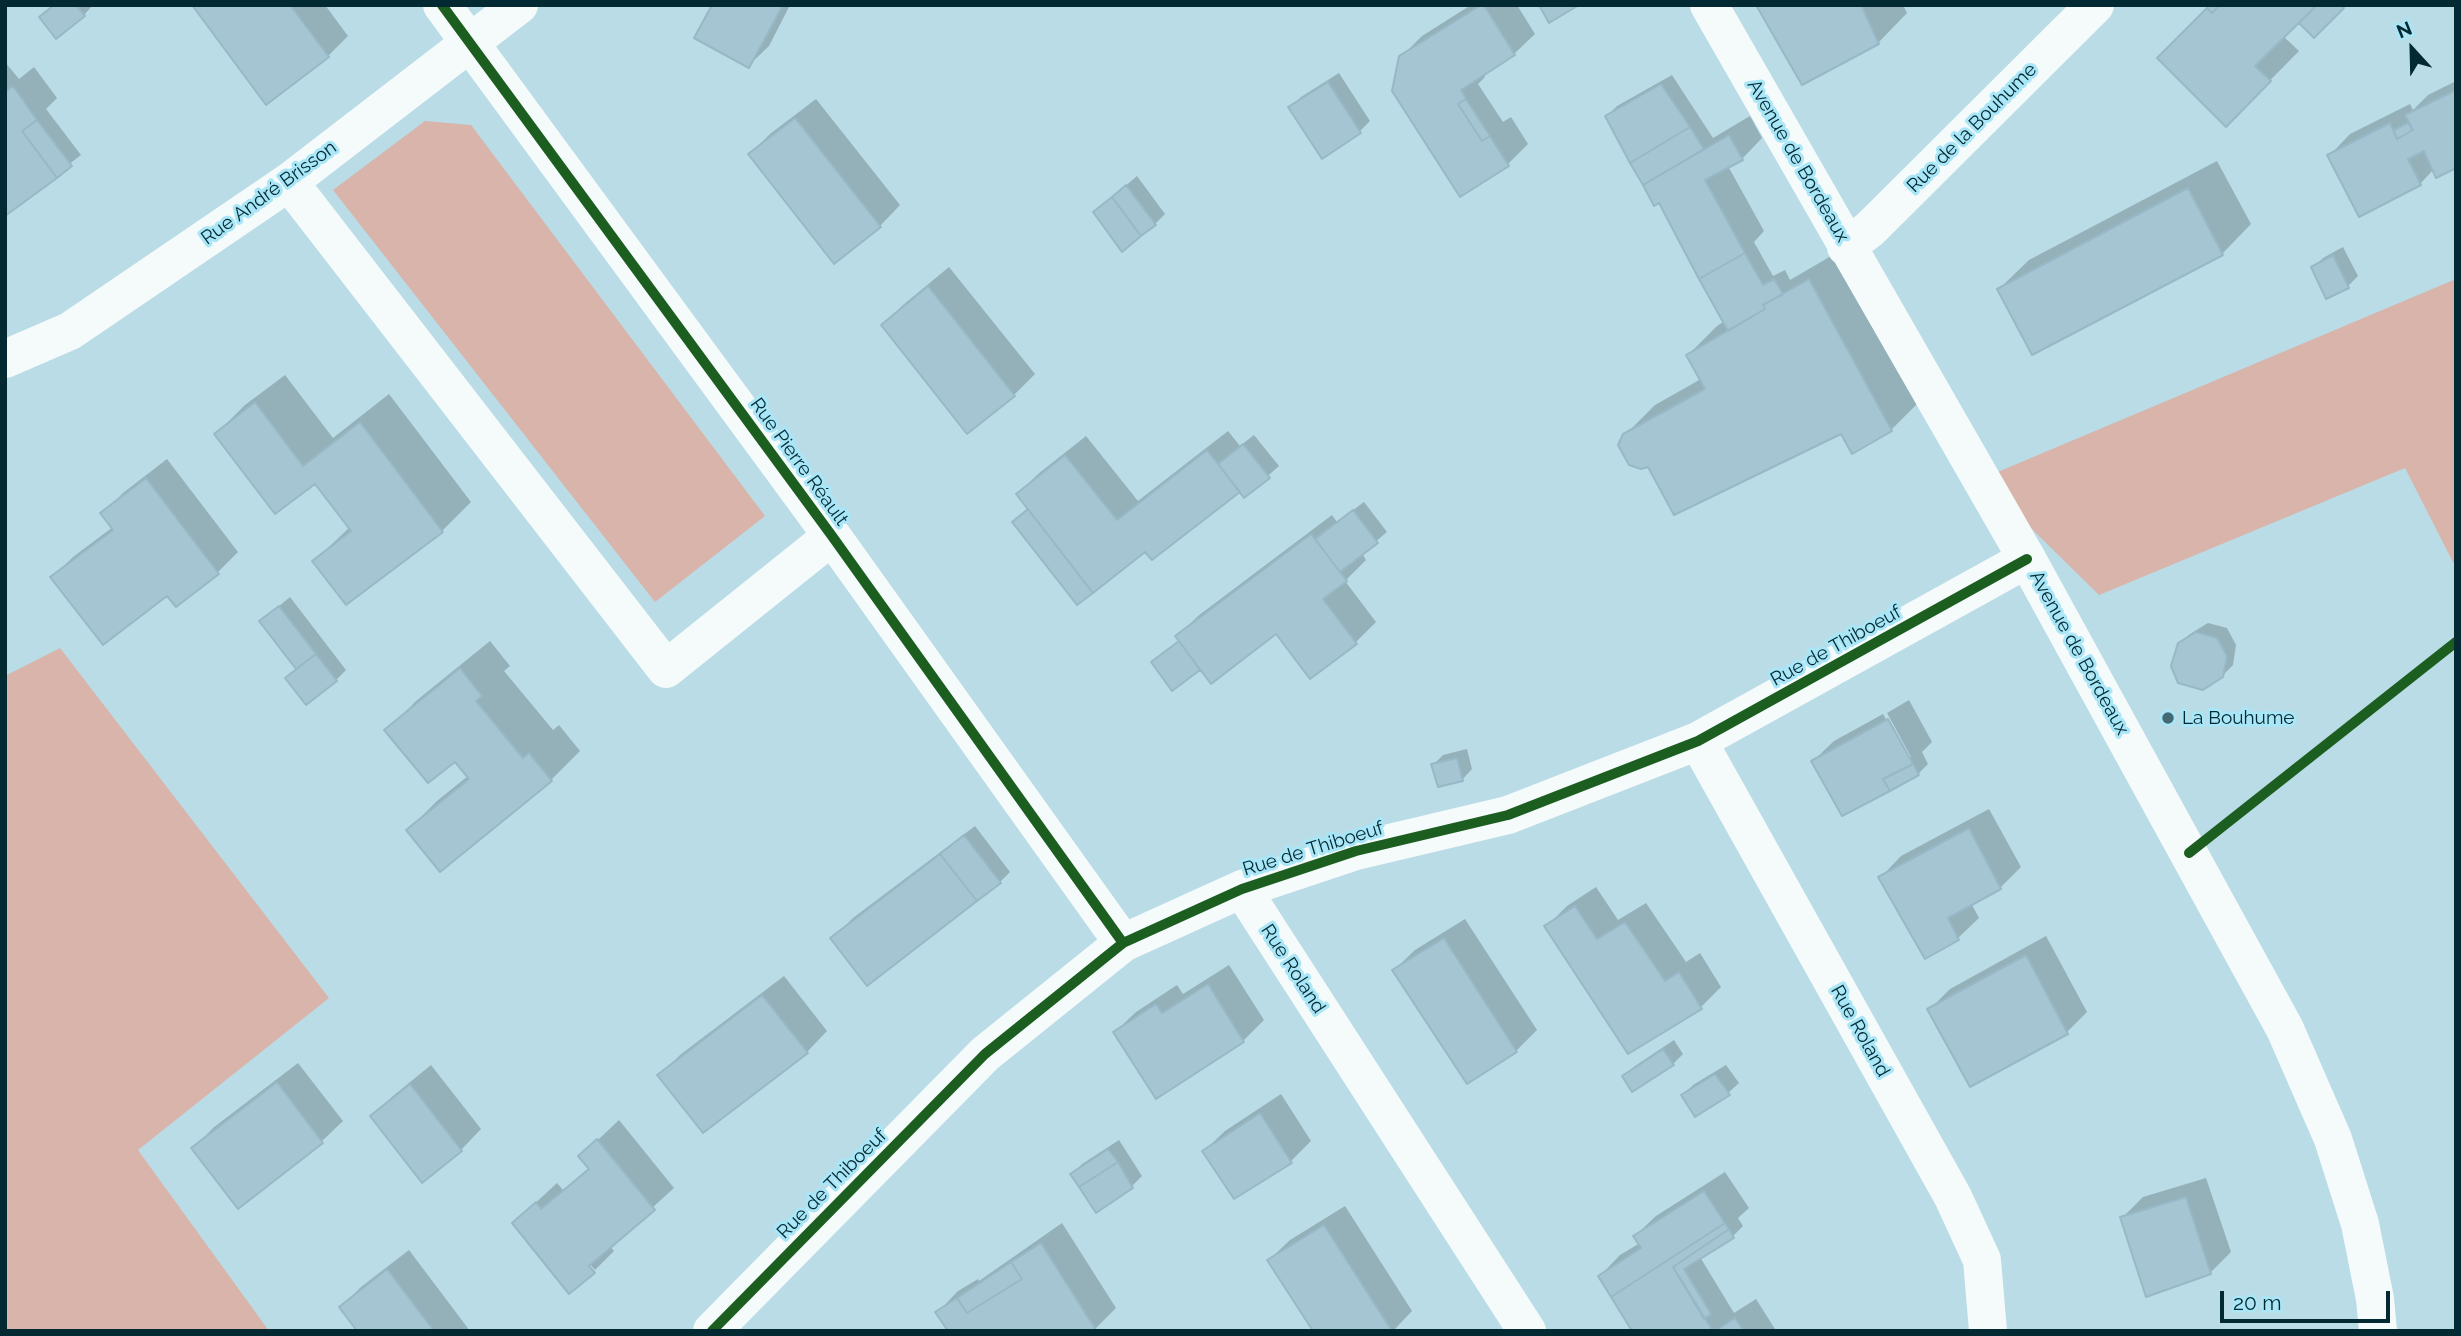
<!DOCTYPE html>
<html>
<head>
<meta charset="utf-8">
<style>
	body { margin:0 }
	#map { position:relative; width:2461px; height:1336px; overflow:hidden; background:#badce6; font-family:Raleway,sans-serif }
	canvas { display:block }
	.frame { position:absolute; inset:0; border:7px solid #032a32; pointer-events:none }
	.north { position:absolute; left:2377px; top:14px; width:70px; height:70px; -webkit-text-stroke:5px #a9e6f7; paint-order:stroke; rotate:338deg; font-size:19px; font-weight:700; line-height:28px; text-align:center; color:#032a32 }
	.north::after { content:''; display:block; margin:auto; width:24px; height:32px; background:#032a32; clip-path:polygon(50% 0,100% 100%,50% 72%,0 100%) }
	.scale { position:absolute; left:2220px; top:1291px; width:170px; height:32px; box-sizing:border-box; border:4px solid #032a32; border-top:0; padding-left:9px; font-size:21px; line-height:24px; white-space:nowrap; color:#032a32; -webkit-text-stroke:5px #a9e6f7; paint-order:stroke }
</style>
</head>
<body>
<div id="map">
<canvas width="2461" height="1336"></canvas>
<div class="frame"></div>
<div class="north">N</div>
<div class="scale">20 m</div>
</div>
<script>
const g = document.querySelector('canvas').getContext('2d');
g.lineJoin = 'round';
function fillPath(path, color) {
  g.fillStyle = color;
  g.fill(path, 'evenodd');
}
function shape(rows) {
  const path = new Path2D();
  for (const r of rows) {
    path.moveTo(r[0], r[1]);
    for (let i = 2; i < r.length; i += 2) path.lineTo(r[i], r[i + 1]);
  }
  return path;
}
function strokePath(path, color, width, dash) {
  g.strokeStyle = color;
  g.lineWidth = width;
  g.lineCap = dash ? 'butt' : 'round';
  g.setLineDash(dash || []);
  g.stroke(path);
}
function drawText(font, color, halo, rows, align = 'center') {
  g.font = font + ' Raleway,sans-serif';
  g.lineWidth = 6;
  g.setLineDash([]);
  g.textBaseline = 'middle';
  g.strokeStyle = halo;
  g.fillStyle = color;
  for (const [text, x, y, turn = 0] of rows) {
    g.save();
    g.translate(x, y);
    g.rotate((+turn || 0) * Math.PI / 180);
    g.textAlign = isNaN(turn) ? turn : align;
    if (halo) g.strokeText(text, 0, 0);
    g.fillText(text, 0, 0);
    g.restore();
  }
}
fillPath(shape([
	[425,121,471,125,765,516,655,602,333,190],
	[2456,279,2456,568,2405,468,2099,595,1981,479],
	[60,648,329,998,138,1150,269,1331,5,1331,5,676]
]), '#d8b4ab');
fillPath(shape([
	[54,5,93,5,84,15],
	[194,5,325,5,348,36,328,56],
	[714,5,790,5,769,46,748,66],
	[1471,5,1517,5,1535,34,1514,54,1483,73,1485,77,1478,84,1503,122,1511,117,1528,144,1507,165,1401,57,1422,36],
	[1758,5,1903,5,1907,13,1878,43],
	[2218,5,2283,36,2299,51,2226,125],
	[5,62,19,79,34,67,57,98,46,109,81,155,5,214],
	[1339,73,1370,121,1360,131,1322,157,1291,107,1301,97],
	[1672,75,1713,138,1750,116,1762,138,1742,159,1728,166,1764,231,1754,242,1773,276,1785,270,1790,280,1838,252,1920,401,1891,430,1841,432,1648,465,1625,435,1655,405,1701,379,1688,355,1717,326,1725,321,1659,201,1655,204,1607,116,1617,106],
	[2456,81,2456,166,2434,169,2420,184,2330,155,2350,134,2410,104,2413,110,2428,95],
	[816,99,900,205,880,226,750,154,770,134],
	[2217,161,2251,224,2222,254,1999,289,2029,260],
	[1137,176,1165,214,1155,224,1095,212],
	[2343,247,2358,276,2348,286,2313,268,2323,258],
	[949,267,1035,374,1014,395,968,431,883,325,903,305],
	[285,375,333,438,389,394,471,502,442,531,314,561,350,527,315,482,216,434,245,405],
	[1228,431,1240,446,1254,435,1279,466,1245,496,1240,490,1146,549,1014,522,1029,508,1018,494,1038,474,1086,436,1138,501],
	[167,459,238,552,218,572,176,604,167,593,53,577,73,557,113,527,103,513,123,493],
	[1364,502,1387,532,1362,553,1366,560,1345,581,1376,622,1356,642,1310,676,1276,632,1201,667,1173,688,1164,652,1180,640,1177,637,1198,616,1332,515,1337,522],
	[290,597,346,670,336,680,288,678,297,668,261,621],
	[2208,623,2227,628,2236,645,2233,665,2222,676,2179,644,2190,634],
	[490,641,510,666,504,671,553,730,559,725,580,751,551,780,408,830,437,801,468,776,455,760,387,731,416,701],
	[1909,700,1932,742,1922,752,1928,764,1918,774,1813,761,1834,741,1883,714,1907,757,1911,757,1887,713],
	[1467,749,1472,769,1462,780,1433,765,1443,755],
	[1989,809,2021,867,2000,888,1971,903,1979,918,1958,938,1881,877,1901,856],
	[975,826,1010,872,1000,882,976,900,833,938,853,918],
	[1596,887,1618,920,1646,903,1686,962,1700,953,1721,987,1700,1008,1547,926,1567,906],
	[1465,919,1537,1030,1516,1051,1468,1081,1394,970,1415,950],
	[2046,936,2087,1012,2067,1032,1930,1009,1950,989],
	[1229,965,1264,1020,1243,1041,1157,1097,1115,1032,1136,1012,1177,985,1183,994],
	[784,976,827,1031,807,1052,660,1075,680,1055],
	[1674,1040,1683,1054,1673,1064,1625,1076,1635,1066],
	[298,1063,343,1121,322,1141,238,1207,193,1149,213,1128],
	[431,1065,481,1129,461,1150,372,1116,393,1096],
	[1726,1065,1739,1083,1728,1093,1683,1095,1693,1085],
	[1281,1094,1311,1141,1291,1161,1204,1151,1225,1131],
	[619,1120,674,1188,610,1246,614,1251,595,1270,585,1258,514,1223,557,1183,563,1190,590,1167,581,1156],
	[1119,1140,1142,1176,1132,1186,1097,1210,1072,1174,1082,1164],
	[1725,1172,1749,1208,1738,1218,1743,1226,1733,1236,1700,1257,1734,1313,1756,1299,1775,1329,1773,1331,1634,1331,1600,1276,1620,1255,1640,1243,1635,1236,1656,1216],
	[2206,1178,2231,1252,2210,1273,2122,1218,2143,1197],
	[1345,1206,1412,1311,1393,1331,1315,1331,1269,1260,1290,1240],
	[1062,1223,1116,1308,1095,1329,1092,1331,950,1331,938,1312,958,1291,978,1279,979,1281],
	[409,1250,470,1331,360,1331,341,1307,361,1287]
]), '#0003');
const building = shape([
	[54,5,76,5,85,16,56,39,39,17,54,5],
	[192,5,290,5,329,57,266,105,192,5],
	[712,5,783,5,749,68,694,38,712,5],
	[1481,5,1484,5,1515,55,1461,90,1466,99,1458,104,1482,141,1490,136,1509,166,1460,197,1392,91,1399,56,1481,5],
	[1539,5,1579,5,1549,23,1539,5],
	[1756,5,1861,5,1879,44,1802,85,1756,5],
	[2210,5,2220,5,2212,13,2207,8,2210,5],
	[2220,5,2317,5,2255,66,2271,81,2226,127,2157,58,2207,8,2212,13,2220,5],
	[2317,5,2341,5,2344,8,2314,38,2299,23,2317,5],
	[1328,82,1361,133,1322,159,1288,107,1328,82],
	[1661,84,1690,127,1630,163,1605,116,1661,84],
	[13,86,37,120,22,131,57,178,5,216,5,92,13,86],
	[2456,90,2456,168,2436,178,2424,151,2408,159,2421,185,2359,217,2327,155,2390,123,2397,139,2413,130,2405,115,2456,90],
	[1466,99,1490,136,1482,141,1458,104,1466,99],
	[795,118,881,227,834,264,748,154,795,118],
	[37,120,72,166,57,178,22,131,37,120],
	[2408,123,2413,130,2397,139,2394,130,2408,123],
	[1690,127,1704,149,1643,185,1630,163,1690,127],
	[1729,135,1743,160,1705,180,1745,253,1699,279,1659,203,1654,206,1643,185,1729,135],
	[1126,185,1156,225,1141,236,1112,197,1126,185],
	[2188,188,2223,255,2032,355,1997,289,2188,188],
	[1112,197,1141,236,1122,252,1093,212,1112,197],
	[1745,253,1763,285,1774,279,1783,294,1763,305,1765,309,1728,331,1699,279,1745,253],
	[2333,255,2349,288,2326,299,2311,267,2333,255],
	[1809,279,1892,431,1852,454,1841,434,1674,515,1648,467,1641,469,1629,465,1618,445,1623,434,1705,389,1686,355,1765,309,1763,305,1809,279],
	[928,286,1015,396,967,434,881,325,928,286],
	[255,402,303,466,360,422,443,532,346,605,312,561,351,531,315,484,275,514,214,434,255,402],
	[1243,444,1270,478,1244,498,1218,464,1243,444],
	[1207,450,1240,492,1152,560,1145,552,1093,593,1016,494,1065,455,1117,520,1207,450],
	[146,478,219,574,176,607,167,596,103,645,50,577,113,530,100,513,146,478],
	[1028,509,1093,593,1077,605,1012,522,1028,509],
	[1353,510,1378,543,1340,572,1315,539,1353,510],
	[1311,534,1347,581,1323,599,1357,644,1310,679,1276,634,1211,684,1175,636,1311,534],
	[279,606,316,654,296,669,259,621,279,606],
	[2196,632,2217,638,2227,656,2223,677,2203,690,2178,683,2171,666,2178,643,2196,632],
	[1179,641,1200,670,1172,691,1151,662,1179,641],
	[316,654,337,681,306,705,285,678,316,654],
	[460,668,482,696,476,701,523,758,529,753,552,781,440,872,406,830,469,779,455,762,428,783,384,730,460,668],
	[1888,719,1913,764,1883,779,1890,791,1842,816,1811,761,1888,719],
	[1457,758,1463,781,1438,787,1431,764,1457,758],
	[1913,764,1919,775,1890,791,1883,779,1913,764],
	[1969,828,2001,889,1948,918,1959,940,1925,959,1878,877,1969,828],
	[964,835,1001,883,977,901,940,854,964,835],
	[940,854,977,901,867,986,830,938,940,854],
	[1575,906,1597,939,1625,922,1665,981,1679,972,1702,1009,1628,1054,1544,926,1575,906],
	[1444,938,1517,1052,1467,1084,1392,970,1444,938],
	[2026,955,2068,1034,1970,1087,1927,1009,2026,955],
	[1208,984,1244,1042,1156,1099,1113,1032,1156,1004,1162,1013,1208,984],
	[762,995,808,1053,703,1133,657,1075,762,995],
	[1663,1049,1674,1065,1632,1092,1622,1076,1663,1049],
	[1715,1074,1730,1095,1695,1117,1681,1095,1715,1074],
	[277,1082,323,1143,238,1209,191,1148,277,1082],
	[410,1084,462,1151,422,1183,370,1116,410,1084],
	[1260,1113,1292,1163,1234,1199,1202,1151,1260,1113],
	[597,1139,655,1210,589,1266,595,1273,569,1294,512,1223,536,1202,541,1209,589,1169,578,1156,597,1139],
	[1108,1149,1118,1162,1079,1187,1070,1174,1108,1149],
	[1118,1162,1133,1188,1096,1213,1079,1187,1118,1162],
	[1704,1191,1725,1223,1611,1297,1598,1276,1641,1248,1633,1236,1704,1191],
	[2186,1197,2211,1274,2146,1297,2120,1217,2186,1197],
	[1725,1223,1729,1229,1673,1267,1713,1331,1632,1331,1611,1297,1725,1223],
	[1324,1225,1392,1331,1313,1331,1267,1260,1324,1225],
	[1729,1229,1734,1238,1684,1269,1711,1314,1704,1319,1673,1267,1729,1229],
	[1041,1243,1096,1330,948,1331,935,1312,957,1298,967,1313,1022,1279,1011,1262,1041,1243],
	[1011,1262,1022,1279,967,1313,957,1298,1011,1262],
	[387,1269,434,1331,357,1331,339,1307,387,1269],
	[1735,1318,1744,1331,1715,1331,1735,1318]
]);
fillPath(building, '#a5c5d3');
strokePath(building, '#97b8c6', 2);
strokePath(shape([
	[442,5,832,536,1123,943],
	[289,182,666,669,832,536],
	[1846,247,1870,229,2095,5],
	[5,359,70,331,289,182,519,5],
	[1698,741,1953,1197,1982,1260,1988,1331],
	[1242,889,1527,1331],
	[712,1331,985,1054,1123,943,1242,889,1356,851,1508,815,1698,741,2027,559]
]), '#f5fafb', 38);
strokePath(shape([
	[1709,5,2027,559,2285,1029,2333,1139,2360,1224,2375,1299,2378,1331]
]), '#f5fafb', 38);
strokePath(shape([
	[442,5,832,536,1123,943],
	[2189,853,2456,642],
	[712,1331,985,1054,1123,943,1242,889,1356,851,1508,815,1698,741,2027,559]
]), '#1b5e20', 10);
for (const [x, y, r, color] of [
	[2168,718,7,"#436871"]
]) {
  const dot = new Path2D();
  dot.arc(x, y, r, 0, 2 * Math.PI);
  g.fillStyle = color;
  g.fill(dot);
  strokePath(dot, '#a9e6f7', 2.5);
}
drawText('19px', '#032a32', '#a9e6f7', [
	["Rue de la Bouhume",1972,128,-45],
	["Avenue de Bordeaux",1798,161,60],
	["Rue André Brisson",269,193,-36],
	["Rue Pierre Réault",799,462,54],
	["Rue de Thiboeuf",1836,646,-29],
	["Avenue de Bordeaux",2079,653,61],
	["Rue de Thiboeuf",1313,849,-17],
	["Rue Roland",1293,969,57],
	["Rue Roland",1860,1031,61],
	["Rue de Thiboeuf",832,1184,-45]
]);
drawText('19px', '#032a32', '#a9e6f7', [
	["La Bouhume",2182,718]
], 'left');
</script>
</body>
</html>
